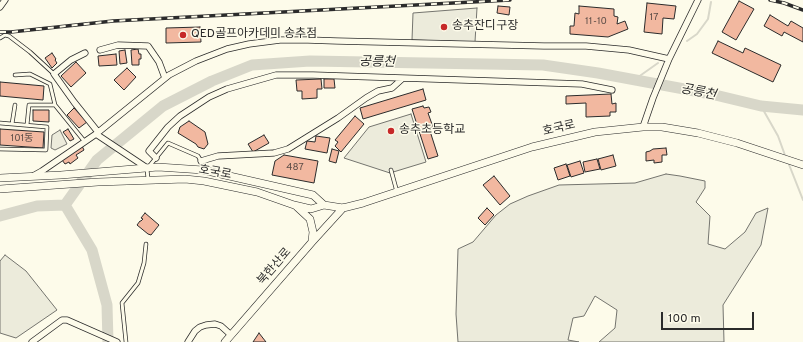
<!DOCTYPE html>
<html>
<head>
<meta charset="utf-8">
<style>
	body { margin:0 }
	#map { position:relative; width:803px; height:342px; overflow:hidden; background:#fdfbea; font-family:Overpass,sans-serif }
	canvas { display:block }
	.scale { position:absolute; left:661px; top:312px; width:93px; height:18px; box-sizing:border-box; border:2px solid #2b2b2b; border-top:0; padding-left:5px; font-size:12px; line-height:14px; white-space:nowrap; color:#2b2b2b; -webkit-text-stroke:3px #fdfbea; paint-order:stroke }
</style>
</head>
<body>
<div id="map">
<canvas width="803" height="342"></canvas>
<div class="scale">100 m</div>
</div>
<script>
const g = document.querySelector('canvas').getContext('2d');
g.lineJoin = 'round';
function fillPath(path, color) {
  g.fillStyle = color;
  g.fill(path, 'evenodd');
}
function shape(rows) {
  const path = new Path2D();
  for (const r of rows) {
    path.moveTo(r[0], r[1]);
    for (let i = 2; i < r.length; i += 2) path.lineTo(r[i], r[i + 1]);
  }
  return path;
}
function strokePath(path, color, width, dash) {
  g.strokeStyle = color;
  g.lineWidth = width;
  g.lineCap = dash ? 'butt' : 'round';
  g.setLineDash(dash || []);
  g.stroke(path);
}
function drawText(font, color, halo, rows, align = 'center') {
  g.font = font + ' Overpass,"Noto Sans KR",sans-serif';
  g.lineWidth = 3;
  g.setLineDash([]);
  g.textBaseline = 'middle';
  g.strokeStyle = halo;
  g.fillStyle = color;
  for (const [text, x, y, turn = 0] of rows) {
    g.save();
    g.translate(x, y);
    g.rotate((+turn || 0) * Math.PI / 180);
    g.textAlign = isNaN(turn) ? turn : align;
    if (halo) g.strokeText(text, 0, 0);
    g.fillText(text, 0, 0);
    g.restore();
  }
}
const green = shape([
	[477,8,475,42,412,40,413,13,477,8],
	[411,114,426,162,390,173,344,158,369,127,411,114],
	[60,130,67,144,55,150,51,148,52,135,60,130],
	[666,174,680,176,705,181,705,188,696,202,710,216,708,244,725,249,745,232,756,213,768,208,761,245,723,305,724,342,599,342,615,328,617,310,595,296,584,316,573,318,568,340,579,342,458,342,456,314,458,249,473,242,496,215,510,204,528,196,559,185,635,183,666,174],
	[5,255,26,271,57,310,16,338,0,333,0,261,5,255]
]);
fillPath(green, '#ecebdb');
strokePath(green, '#74746e', 1);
strokePath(shape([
	[687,41,697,34,708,19,711,2],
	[634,80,658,63],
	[761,106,778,136,786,158],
	[788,162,803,200]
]), '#d8d7c9', 2);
strokePath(shape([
	[65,205,92,250,107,305,108,342],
	[0,216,37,206,65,205,97,160,163,106,212,81,252,65,310,61,543,65,598,73,711,94,761,106,803,110]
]), '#d8d7c9', 11);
const building = shape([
	[739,1,754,9,736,40,722,32,739,1],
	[647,3,676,6,674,19,663,18,662,34,644,32,647,3],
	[498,6,510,7,509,15,497,13,498,6],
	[579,6,614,9,614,16,618,17,617,24,625,21,628,29,608,37,570,34,570,26,574,26,575,13,579,14,579,6],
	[770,15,788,26,791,21,803,28,803,42,784,32,782,36,764,26,770,15],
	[200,27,201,42,166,43,166,28,200,27],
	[718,41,743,53,745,48,781,65,773,82,712,53,718,41],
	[138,49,139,54,141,54,141,59,139,59,139,65,132,65,131,50,138,49],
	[125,50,127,63,120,64,119,51,125,50],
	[52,53,56,59,55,60,57,63,52,68,45,58,52,53],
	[116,54,117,65,99,66,98,56,116,54],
	[76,62,86,73,71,87,61,76,76,62],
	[127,68,136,77,124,90,114,80,127,68],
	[321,79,322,89,317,89,317,98,302,99,302,91,297,91,296,80,321,79],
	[324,79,334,79,335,88,324,88,324,79],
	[0,82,44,86,43,100,0,96,0,82],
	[423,89,426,100,363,119,360,108,423,89],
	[611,94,612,104,616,103,616,112,610,112,610,116,586,117,586,103,566,104,566,96,611,94],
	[423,106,424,108,429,107,431,112,428,113,433,127,429,128,438,156,428,159,412,109,423,106],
	[74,108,87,122,79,128,67,115,74,108],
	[33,110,49,110,49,122,33,121,33,110],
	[355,116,364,124,341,152,335,146,338,142,335,140,355,116],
	[189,121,205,132,208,144,204,149,198,147,196,144,178,133,180,127,189,121],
	[0,129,44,132,43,148,0,145,0,129],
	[68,129,74,139,70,141,63,132,68,129],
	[264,135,269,143,253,152,248,144,264,135],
	[316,136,330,138,327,153,305,149,307,141,315,142,316,136],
	[82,146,84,150,76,155,78,158,70,164,69,162,65,164,62,160,82,146],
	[666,148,667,155,662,155,662,162,654,163,654,160,646,161,646,152,650,151,653,149,666,148],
	[332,149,339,151,336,163,329,161,332,149],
	[284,155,318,161,314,183,272,175,275,161,284,155],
	[613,155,616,166,601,170,598,159,613,155],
	[597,159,600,169,585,172,583,162,597,159],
	[580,161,584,173,571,177,567,165,580,161],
	[566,164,570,176,558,180,554,168,566,164],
	[494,176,510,196,500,205,483,185,494,176],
	[487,208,494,215,485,225,478,218,487,208],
	[145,213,159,225,151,235,148,234,137,225,140,221,141,221,143,219,141,218,145,213],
	[259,333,266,342,253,342,259,333]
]);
fillPath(building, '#f2b8a0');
strokePath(building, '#2b2b2b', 1);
const service = shape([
	[0,38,5,35,9,36,30,52,54,74],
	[15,75,30,74,50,84,55,105],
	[0,123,47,127,46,150,0,149],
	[12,124,15,105],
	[27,125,29,105,55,105,85,142],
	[391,170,397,192],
	[148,179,147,169,168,143,198,156,201,161,202,169],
	[126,342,122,303,138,283,144,263,146,244]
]);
const minor = shape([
	[0,7,5,0],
	[100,50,118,45,148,46,159,62,165,78],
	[85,53,71,60,54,74,74,102,98,132],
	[643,127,653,98,669,59,698,0],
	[96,134,147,168],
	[156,158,149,151,168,127,180,116,209,97,227,89,276,75,313,75,582,84,612,90],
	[201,161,218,156,274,153,288,149,338,118,366,98,378,91,392,88,402,79],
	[33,176,42,171,96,134,169,75,196,61,227,49,249,44,280,40,308,40,337,41,544,46,586,46,629,50,669,59],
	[32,342,62,320,67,320,117,342],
	[188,342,195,331,200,327,206,325,215,324,221,326,231,335]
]);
const tertiary = shape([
	[0,178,61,175,158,167,203,170,313,195,324,205],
	[0,189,98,182,185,179,204,181,257,192,294,205,311,209,324,205,343,208,363,203,532,147,595,132,643,127,662,127,698,133,737,143,803,165],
	[296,206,310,219,313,232,312,241],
	[225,342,312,242,343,208]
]);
strokePath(service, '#2b2b2b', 4.5);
strokePath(minor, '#2b2b2b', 7);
strokePath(tertiary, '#2b2b2b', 8);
strokePath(service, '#fdfbea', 3);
strokePath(minor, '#fdfbea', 5.5);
strokePath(tertiary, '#fdfbea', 7);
const rail = shape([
	[770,0,784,3,803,10],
	[0,32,11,32,113,21,510,0]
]);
strokePath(rail, '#2b2b2b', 3.5);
strokePath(rail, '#fdfbea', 2, [6]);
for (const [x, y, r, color] of [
	[444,27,4,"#c62828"],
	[183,35,4,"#c62828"],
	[391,131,4,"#c62828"]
]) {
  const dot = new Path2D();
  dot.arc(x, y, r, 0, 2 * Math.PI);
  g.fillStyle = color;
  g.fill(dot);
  strokePath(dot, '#fdfbea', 1.5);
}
drawText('10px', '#5d4e48', null, [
	["17",654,18],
	["11-10",596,22],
	["101동",22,139],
	["487",295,168]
]);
drawText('12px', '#2b2b2b', '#fdfbea', [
	["송추잔디구장",452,27],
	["QED골프아카데미 송추점",191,35],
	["송추초등학교",399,131]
], 'left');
drawText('12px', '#2b2b2b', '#fdfbea', [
	["호국로",559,129,-13],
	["호국로",215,173,10],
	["북한산로",275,267,-49]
]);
drawText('italic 13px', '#2b2b2b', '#fdfbea', [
	["공릉천",377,63,1],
	["공릉천",698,93,11]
]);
</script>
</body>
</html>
